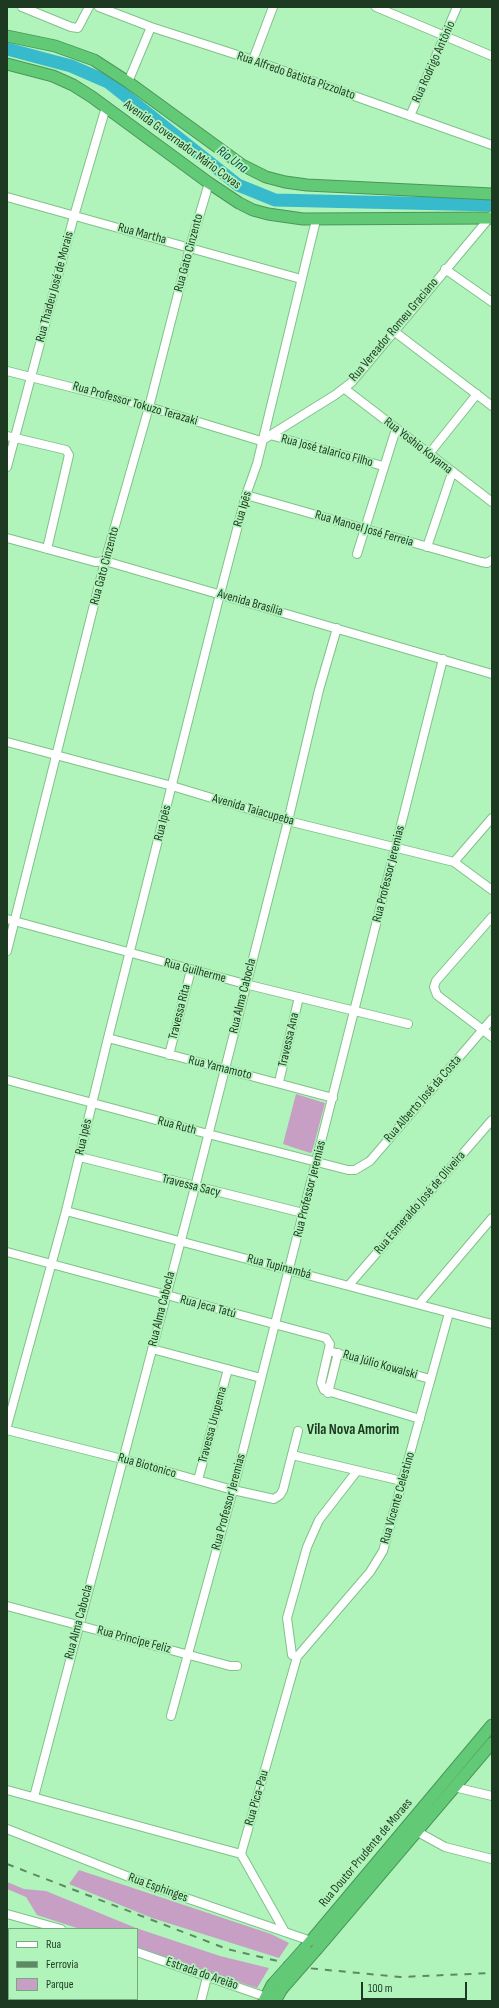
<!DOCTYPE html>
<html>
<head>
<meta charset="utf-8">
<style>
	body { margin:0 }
	#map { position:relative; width:499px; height:2008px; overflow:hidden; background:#b1f4bb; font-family:"Sofia Sans Condensed",sans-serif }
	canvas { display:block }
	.frame { position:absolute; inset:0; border:8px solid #1e3922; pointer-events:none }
	.legend { position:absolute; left:8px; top:1928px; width:130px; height:72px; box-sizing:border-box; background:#b1f4bb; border:1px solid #76a97e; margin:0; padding:5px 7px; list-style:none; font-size:12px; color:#1e3922 }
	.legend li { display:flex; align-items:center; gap:8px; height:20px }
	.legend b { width:20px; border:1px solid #76a97e }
	.scale { position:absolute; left:361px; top:1982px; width:106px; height:18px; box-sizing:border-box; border:2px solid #1e3922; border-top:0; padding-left:5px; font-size:12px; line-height:14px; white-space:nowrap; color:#1e3922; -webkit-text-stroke:3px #b1f4bb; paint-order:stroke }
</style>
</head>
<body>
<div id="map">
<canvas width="499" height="2008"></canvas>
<div class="frame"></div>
<ul class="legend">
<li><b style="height:5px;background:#fff"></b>Rua</li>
<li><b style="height:5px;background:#5d8964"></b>Ferrovia</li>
<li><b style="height:11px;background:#c79fc5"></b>Parque</li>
</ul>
<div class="scale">100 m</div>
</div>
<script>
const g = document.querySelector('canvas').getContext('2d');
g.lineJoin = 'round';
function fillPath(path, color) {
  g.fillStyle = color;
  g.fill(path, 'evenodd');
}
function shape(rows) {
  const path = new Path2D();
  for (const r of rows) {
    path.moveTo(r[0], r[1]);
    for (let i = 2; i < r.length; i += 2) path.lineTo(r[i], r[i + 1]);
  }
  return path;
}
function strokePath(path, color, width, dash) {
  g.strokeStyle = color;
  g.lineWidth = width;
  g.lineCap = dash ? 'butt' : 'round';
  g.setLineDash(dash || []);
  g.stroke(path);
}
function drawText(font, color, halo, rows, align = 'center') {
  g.font = font + ' "Sofia Sans Condensed",sans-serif';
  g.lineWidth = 3.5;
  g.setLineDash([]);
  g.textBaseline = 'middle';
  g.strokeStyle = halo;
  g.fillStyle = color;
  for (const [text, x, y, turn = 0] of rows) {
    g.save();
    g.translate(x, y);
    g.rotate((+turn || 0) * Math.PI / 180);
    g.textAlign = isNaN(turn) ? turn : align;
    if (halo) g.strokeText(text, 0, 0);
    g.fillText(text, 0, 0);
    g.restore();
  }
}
fillPath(shape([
	[296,1094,325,1103,312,1152,310,1153,283,1144],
	[79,1870,271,1934,289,1943,279,1958,152,1918,69,1884],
	[7,1882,24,1889,46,1891,136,1928,220,1956,269,1968,257,1988,137,1948,137,1929,80,1929,37,1915,26,1897,7,1889]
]), '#c79fc5');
strokePath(shape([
	[7,49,71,66,108,82,238,185,275,200,492,205]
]), '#37bacc', 13);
const minor = shape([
	[22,7,71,27,78,28,89,7],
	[99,7,151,27,253,60,492,145],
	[376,7,492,56],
	[253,60,273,7],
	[128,82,151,27],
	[410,116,457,7],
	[7,197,301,279],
	[445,269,492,302],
	[395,332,492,406],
	[7,371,149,407,261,441,335,395,352,382,491,216],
	[345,389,492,502],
	[270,435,383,466],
	[7,436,66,450,69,455,47,549],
	[429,454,477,394],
	[7,467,74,216,106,107],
	[246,495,481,562,487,563,492,560],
	[7,538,95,562,105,561,492,674],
	[427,547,452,473],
	[357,554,396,429],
	[7,742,172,786,288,821,454,862,492,890],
	[454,862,492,818],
	[492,917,436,981,434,987,437,995,492,1037],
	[7,919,245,984,408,1024],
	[7,951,105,561,149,407,190,247,209,183],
	[108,1038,333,1098],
	[169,1055,191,970],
	[7,1080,208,1134,348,1170,355,1170,370,1161,492,1019],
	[279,1082,299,997],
	[80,1157,303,1213],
	[66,1211,492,1324],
	[7,1252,326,1338,330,1344,321,1383,324,1390,420,1419],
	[349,1285,492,1120],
	[419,1304,492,1218],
	[152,1349,261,1378],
	[329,1351,430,1379],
	[328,1393,338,1353],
	[7,1426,66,1211,108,1038,220,594,246,495,257,464,316,220],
	[7,1430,122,1459,233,1490,274,1499,280,1495,283,1490,298,1431],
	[292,1455,402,1481],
	[198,1480,228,1369],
	[7,1606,230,1666,237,1666],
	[297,1657,292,1655,287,1618,307,1547,319,1520,357,1471],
	[171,1716,233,1490,443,659],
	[454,1787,492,1796],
	[7,1790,241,1854],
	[34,1797,195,1187,288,821,319,690,337,628],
	[7,1829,157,1888,311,1941],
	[416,1831,445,1847,492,1859],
	[7,1914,61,1929],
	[285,1932,241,1854,297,1657,370,1572,383,1551,449,1313],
	[137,1952,266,1997],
	[62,2001,63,1999],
	[126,2001,126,1999],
	[201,2001,207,1977]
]);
const highway = shape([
	[7,36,55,46,94,60,128,82,242,165,266,177,285,182,307,185,492,194],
	[7,64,53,76,73,85,92,97,209,183,239,203,253,210,268,214,303,219,492,218],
	[305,1948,492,1725],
	[317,1949,492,1743],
	[264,2001,272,1985],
	[275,2001,282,1989]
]);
strokePath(minor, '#80c18a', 10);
strokePath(highway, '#4a9759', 13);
strokePath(minor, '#fff', 8);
strokePath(highway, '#62c977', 11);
strokePath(shape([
	[7,1864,227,1949,307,1968,400,1977,492,1973]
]), '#5d8964', 2, [7, 7]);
const highwayBridge = shape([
	[272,1985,305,1948],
	[282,1989,317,1949]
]);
strokePath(highwayBridge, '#4a9759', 13, []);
strokePath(highwayBridge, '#62c977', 11);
drawText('13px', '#1e3922', '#b1f4bb', [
	["Rua Rodrigo Antônio",434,62,-66],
	["Rua Alfredo Batista Pizzolato",296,76,19],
	["Avenida Governador Mário Covas",182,145,36],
	["Rua Martha",142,234,15],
	["Rua Gato Cinzento",189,253,-75],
	["Rua Thadeu José de Morais",55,287,-75],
	["Rua Vereador Romeu Graciano",394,330,-50],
	["Rua Professor Tokuzo Terazaki",135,404,16],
	["Rua Yoshio Koyama",418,446,38],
	["Rua José talarico Filho",327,451,15],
	["Rua Ipês",243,509,-74],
	["Rua Manoel José Ferreia",364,529,16],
	["Rua Gato Cinzento",105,566,-75],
	["Avenida Brasília",250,603,16],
	["Avenida Taiacupeba",253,810,16],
	["Rua Ipês",163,823,-76],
	["Rua Professor Jeremias",389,874,-76],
	["Rua Guilherme",195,971,15],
	["Rua Alma Cabocla",243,996,-76],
	["Travessa Rita",180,1012,-76],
	["Travessa Ana",289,1040,-77],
	["Rua Yamamoto",220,1068,14],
	["Rua Alberto José da Costa",423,1099,-49],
	["Rua Ruth",177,1126,15],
	["Rua Ipês",84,1137,-77],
	["Travessa Sacy",191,1186,14],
	["Rua Professor Jeremias",310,1189,-76],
	["Rua Esmeraldo José de Oliveira",420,1203,-49],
	["Rua Tupinambá",279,1267,15],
	["Rua Jeca Tatú",208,1307,15],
	["Rua Alma Cabocla",162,1309,-76],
	["Rua Júlio Kowalski",380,1365,16],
	["Travessa Urupema",213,1425,-75],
	["Rua Biotonico",147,1466,16],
	["Rua Vicente Celestino",398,1498,-74],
	["Rua Professor Jeremias",229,1502,-75],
	["Rua Alma Cabocla",79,1622,-75],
	["Rua Principe Feliz",134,1640,15],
	["Rua Pica-Pau",257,1798,-74],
	["Rua Doutor Prudente de Moraes",366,1853,-50],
	["Rua Esphinges",158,1888,20],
	["Estrada do Areião",202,1974,19]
]);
drawText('italic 14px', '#0b454c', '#b1f4bb', [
	["Rio Una",232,160,37]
]);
drawText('bold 15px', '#1e3922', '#b1f4bb', [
	["Vila Nova Amorim",353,1430]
]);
</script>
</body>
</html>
